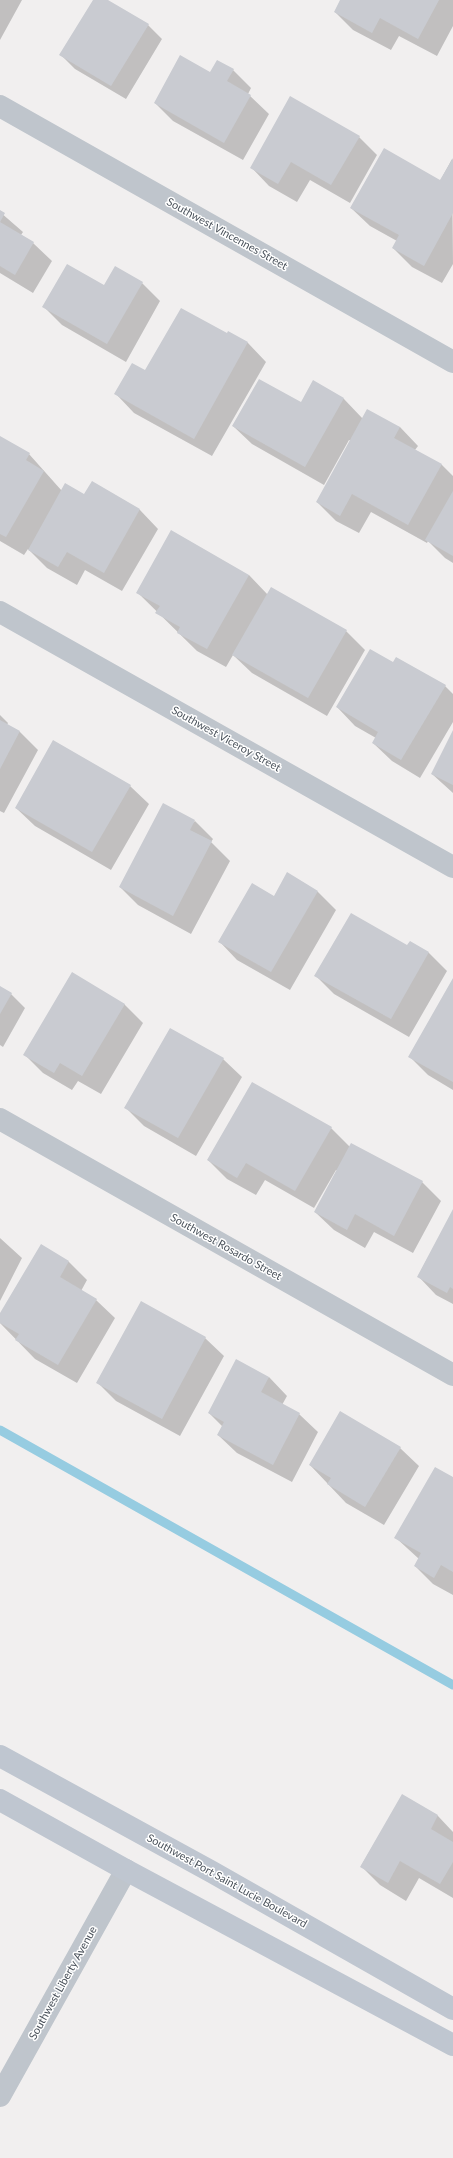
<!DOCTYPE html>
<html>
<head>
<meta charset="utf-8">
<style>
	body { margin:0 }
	canvas { display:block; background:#f1efef }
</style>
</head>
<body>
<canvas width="453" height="2158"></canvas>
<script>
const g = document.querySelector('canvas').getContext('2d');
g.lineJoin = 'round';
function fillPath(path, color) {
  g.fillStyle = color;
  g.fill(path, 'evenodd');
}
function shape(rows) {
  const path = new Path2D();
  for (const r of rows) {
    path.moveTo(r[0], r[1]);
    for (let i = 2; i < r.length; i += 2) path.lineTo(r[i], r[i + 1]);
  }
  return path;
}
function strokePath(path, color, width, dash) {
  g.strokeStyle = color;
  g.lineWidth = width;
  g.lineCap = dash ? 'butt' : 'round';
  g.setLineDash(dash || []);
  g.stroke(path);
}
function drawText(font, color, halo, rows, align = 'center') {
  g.font = font + ' Lato,sans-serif';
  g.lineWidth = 3;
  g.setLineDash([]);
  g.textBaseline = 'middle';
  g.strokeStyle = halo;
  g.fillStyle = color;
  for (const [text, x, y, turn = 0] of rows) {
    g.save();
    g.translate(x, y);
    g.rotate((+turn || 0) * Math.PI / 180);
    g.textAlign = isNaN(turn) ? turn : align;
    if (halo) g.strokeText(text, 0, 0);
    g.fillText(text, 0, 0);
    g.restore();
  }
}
fillPath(shape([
	[0,0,22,0,0,40],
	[94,0,106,0,148,25,162,39,126,99,75,69,61,55],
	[341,0,453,0,453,26,437,56,399,36,391,50,353,30,335,12],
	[233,70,251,88,248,94,269,114,243,160,173,121,155,103,211,74],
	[359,137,377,155,350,203,310,180,297,202,269,186,251,167],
	[452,159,453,264,442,283,412,267,393,248,397,241,370,226,351,208,440,181],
	[0,212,23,232,21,235,33,243,52,261,33,293,0,273],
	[142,283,160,301,126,362,62,325,44,307,104,286],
	[229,333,248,343,266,362,212,456,134,413,116,394,146,372],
	[313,382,344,399,363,419,400,427,418,446,415,450,442,465,453,476,453,563,445,558,428,541,427,543,371,512,359,533,336,521,317,502,351,441,349,440,324,485,252,444,233,426,301,404],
	[0,437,29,454,62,491,85,495,92,483,140,510,158,529,122,591,85,570,77,585,47,568,28,549,24,555,0,541],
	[249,575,268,595,271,588,346,631,365,650,327,716,252,673,233,655,226,667,197,651,137,592],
	[394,663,445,686,453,694,453,722,420,778,392,761,373,743,376,738,355,726,337,707],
	[0,715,8,723,7,725,20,732,38,750,4,813,0,811],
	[453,732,453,793,432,774],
	[130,786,149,804,111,870,35,826,16,808],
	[195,821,213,839,211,842,230,861,191,934,138,905,120,887],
	[287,874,318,892,336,910,290,990,237,960,219,941,274,897],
	[410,942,429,953,447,971,409,1037,334,994,316,976,407,946],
	[453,981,453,1090,428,1075,410,1057],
	[0,987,11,994,25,1008,3,1047,0,1045],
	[124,1004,143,1023,101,1094,78,1081,72,1090,43,1073,24,1054],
	[223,1059,242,1077,196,1156,144,1126,125,1107],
	[331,1128,350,1147,351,1145,422,1182,441,1201,413,1253,374,1232,365,1248,334,1230,315,1212,338,1170,336,1170,314,1208,265,1180,256,1195,227,1179,208,1160],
	[453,1211,453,1304,436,1295,418,1276],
	[0,1238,22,1258,0,1301],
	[41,1246,69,1262,87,1280,81,1291,96,1300,115,1318,77,1383,35,1359,0,1323,0,1315],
	[205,1338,224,1356,180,1436,116,1401,98,1383],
	[269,1377,287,1396,282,1405,299,1414,318,1432,292,1482,237,1453,218,1435,223,1427,209,1413],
	[400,1448,419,1466,384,1525,346,1503,310,1465],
	[453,1478,453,1595,433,1584,415,1566,419,1559,395,1537],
	[402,1796,438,1816,453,1832,453,1898,419,1878,406,1901,380,1885,361,1866]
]), '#0003');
strokePath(shape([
	[0,1430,453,1685]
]), '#96cce1', 9);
fillPath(shape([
	[93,0,108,0,149,24,111,86,59,55],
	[340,0,439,0,418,39,380,18,372,33,334,12],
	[180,55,210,72,217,60,234,69,227,81,251,95,224,143,154,103],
	[290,96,360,136,331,185,291,162,278,184,250,168],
	[384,148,440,180,453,158,453,213,424,266,392,248,399,235,350,208],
	[0,210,5,213,0,222,34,242,15,275,0,266],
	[67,264,104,285,115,266,143,282,107,344,42,307],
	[181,308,227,333,228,331,248,342,194,439,114,394,132,363,145,370],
	[259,379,301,402,313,380,344,398,305,467,232,426],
	[367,409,400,427,394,438,442,464,408,525,352,494,340,516,316,502],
	[0,436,30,453,26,460,44,471,6,537,0,534],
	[92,481,140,509,104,573,67,552,58,567,28,550,65,483,84,494],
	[453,491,453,556,425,540],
	[171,530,249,575,207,649,177,633,180,627,155,613,160,606,136,593],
	[271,587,347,630,308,698,232,655],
	[370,649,393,662,396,657,446,685,401,760,372,743,378,732,336,707],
	[0,720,20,731,0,769],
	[453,730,453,785,431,774],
	[53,740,131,785,92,852,15,808],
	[163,803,195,820,190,830,212,841,173,916,119,887],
	[287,872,318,891,271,972,218,942,252,883,274,896],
	[351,913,407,945,410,941,429,952,391,1019,314,976],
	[72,972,125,1004,82,1076,60,1063,54,1073,23,1055],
	[453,978,453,1082,408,1057],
	[0,986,12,993,0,1014],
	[170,1028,224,1058,178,1138,124,1108],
	[252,1082,332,1127,295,1191,246,1163,237,1178,207,1160],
	[351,1143,423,1181,394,1236,355,1214,347,1230,314,1212],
	[453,1209,453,1289,450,1287,447,1293,417,1277],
	[41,1244,69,1261,60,1277,97,1299,58,1365,15,1340,19,1334,0,1323,0,1313],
	[141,1301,206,1337,162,1419,96,1383],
	[236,1359,269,1377,261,1392,300,1413,273,1465,217,1435,224,1422,208,1413],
	[340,1411,401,1447,365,1507,327,1484,331,1478,309,1465],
	[435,1467,453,1477,453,1572,441,1565,434,1578,414,1566,421,1553,394,1538],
	[402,1794,438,1815,431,1829,453,1842,453,1862,440,1884,400,1861,388,1883,360,1867]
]), '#c9cbd1');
strokePath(shape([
	[0,106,453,362],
	[0,612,453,867],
	[0,1119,453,1375],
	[0,2096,126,1870]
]), '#bfc5cc', 22);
strokePath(shape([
	[0,1756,212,1872,453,2009],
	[0,1800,126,1870,453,2045]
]), '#bfc6d0', 22);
drawText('11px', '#49515a', '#fff', [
	["Southwest Vincennes Street",227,234,29],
	["Southwest Viceroy Street",226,739,29],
	["Southwest Rosardo Street",226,1247,29],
	["Southwest Port Saint Lucie Boulevard",227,1881,29],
	["Southwest Liberty Avenue",63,1983,-61]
]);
</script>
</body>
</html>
